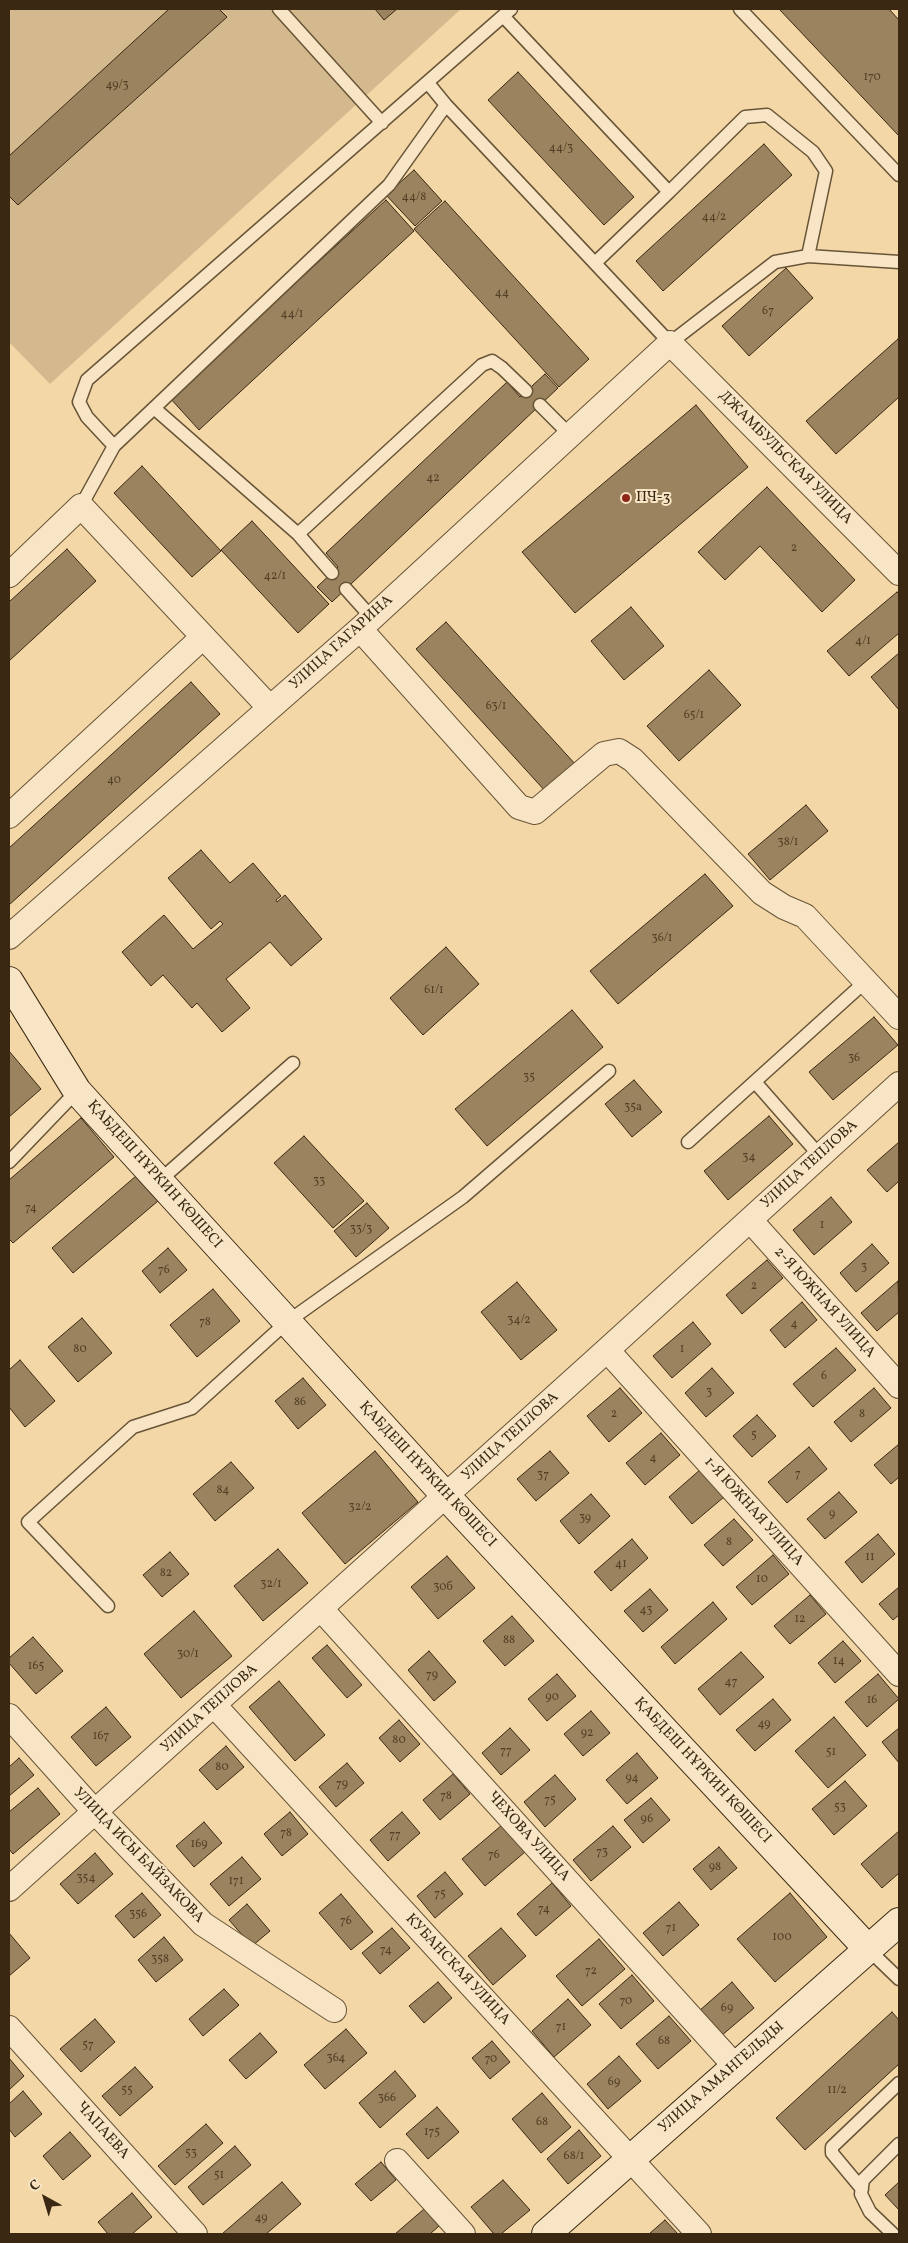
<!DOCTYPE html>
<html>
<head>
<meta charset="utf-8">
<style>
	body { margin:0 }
	#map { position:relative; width:908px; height:2243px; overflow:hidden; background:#f4d7a7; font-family:Vollkorn,serif }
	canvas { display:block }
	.frame { position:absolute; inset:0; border:10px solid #3a2812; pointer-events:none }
	.north { position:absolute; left:20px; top:2173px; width:50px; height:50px; -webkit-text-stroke:4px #f8e5c6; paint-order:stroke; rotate:321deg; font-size:14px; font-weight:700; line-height:20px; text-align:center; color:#3a2812 }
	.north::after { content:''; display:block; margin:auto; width:18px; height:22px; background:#3a2812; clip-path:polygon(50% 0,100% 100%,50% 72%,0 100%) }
</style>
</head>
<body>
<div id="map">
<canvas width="908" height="2243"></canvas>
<div class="frame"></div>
<div class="north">С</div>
</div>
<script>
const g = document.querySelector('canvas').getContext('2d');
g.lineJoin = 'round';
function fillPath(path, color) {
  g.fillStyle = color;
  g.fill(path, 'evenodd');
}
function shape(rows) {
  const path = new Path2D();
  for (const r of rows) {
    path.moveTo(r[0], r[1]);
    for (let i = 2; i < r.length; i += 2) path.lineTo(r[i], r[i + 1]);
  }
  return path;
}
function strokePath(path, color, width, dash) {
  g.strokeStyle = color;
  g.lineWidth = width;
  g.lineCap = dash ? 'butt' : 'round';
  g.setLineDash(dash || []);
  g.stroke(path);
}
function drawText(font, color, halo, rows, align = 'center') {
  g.font = font + ' Vollkorn,serif';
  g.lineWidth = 4;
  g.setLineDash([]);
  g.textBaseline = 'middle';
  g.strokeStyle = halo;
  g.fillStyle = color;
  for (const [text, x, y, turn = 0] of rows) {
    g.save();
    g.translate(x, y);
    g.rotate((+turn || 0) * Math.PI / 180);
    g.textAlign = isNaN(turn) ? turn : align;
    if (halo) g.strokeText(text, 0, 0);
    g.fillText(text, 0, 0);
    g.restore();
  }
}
fillPath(shape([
	[9,9,461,9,50,384,9,342]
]), '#d4b98e');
const building = shape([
	[169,9,219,9,227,17,18,205,9,196,9,156,169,9],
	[375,9,397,9,384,20,375,9],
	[779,9,889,9,899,20,899,136,779,9],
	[518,72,634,197,604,225,488,100,518,72],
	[764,144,792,175,663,291,636,261,764,144],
	[414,170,442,201,415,226,386,195,414,170],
	[386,200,414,231,199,430,170,398,386,200],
	[445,201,589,359,559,387,414,229,445,201],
	[786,268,813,298,749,356,722,326,786,268],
	[898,339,899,340,899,397,836,454,806,421,898,339],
	[545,374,558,388,332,602,317,587,338,567,326,553,507,382,520,397,545,374],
	[696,405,748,467,575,613,522,552,696,405],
	[142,466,221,551,192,577,114,493,142,466],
	[767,487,855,580,822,612,760,546,725,580,698,552,767,487],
	[252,521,329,604,298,633,221,550,252,521],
	[67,549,96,581,9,661,9,602,67,549],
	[897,592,899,594,899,633,849,676,827,651,897,592],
	[631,607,664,646,624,680,591,641,631,607],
	[446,622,576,765,546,792,416,649,446,622],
	[899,653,899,710,871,677,899,653],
	[709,670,741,705,679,761,647,726,709,670],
	[191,682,220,714,9,905,9,848,191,682],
	[806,805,828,831,770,880,748,854,806,805],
	[201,850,230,883,253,863,281,896,276,900,277,902,285,895,322,939,291,966,270,942,226,979,250,1008,222,1032,197,1003,192,1008,163,975,151,986,122,952,164,915,193,949,223,924,220,921,211,929,168,878,201,850],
	[705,874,733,906,618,1004,590,971,705,874],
	[446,947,479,984,423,1035,390,998,446,947],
	[572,1010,603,1047,487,1146,455,1109,572,1010],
	[874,1017,898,1045,833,1100,809,1072,874,1017],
	[9,1051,41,1089,9,1117,9,1051],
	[634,1080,662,1112,632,1137,605,1104,634,1080],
	[769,1116,793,1144,728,1200,704,1171,769,1116],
	[81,1118,114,1157,13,1243,9,1239,9,1180,81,1118],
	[304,1136,364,1201,333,1228,274,1163,304,1136],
	[899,1142,899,1181,887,1192,867,1170,899,1142],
	[136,1176,158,1201,73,1273,52,1248,136,1176],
	[831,1197,852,1222,814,1255,793,1230,831,1197],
	[367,1203,389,1228,356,1257,334,1231,367,1203],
	[872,1244,889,1263,856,1292,840,1273,872,1244],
	[168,1248,187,1270,160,1293,142,1271,168,1248],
	[767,1260,783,1278,742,1314,726,1295,767,1260],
	[898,1281,899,1312,877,1331,861,1313,898,1281],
	[517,1282,557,1330,521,1360,481,1312,517,1282],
	[213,1289,240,1321,197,1357,170,1325,213,1289],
	[802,1302,817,1320,785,1348,770,1330,802,1302],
	[82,1318,112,1353,78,1382,48,1347,82,1318],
	[693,1322,711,1344,672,1378,653,1356,693,1322],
	[836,1348,856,1370,813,1407,793,1384,836,1348],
	[20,1360,55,1401,25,1427,9,1407,9,1370,20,1360],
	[712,1368,734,1393,706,1417,685,1393,712,1368],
	[303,1378,326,1405,298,1429,275,1401,303,1378],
	[620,1388,642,1413,609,1442,587,1416,620,1388],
	[874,1388,891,1408,851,1442,834,1422,874,1388],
	[757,1415,776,1436,752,1457,733,1436,757,1415],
	[661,1433,680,1455,645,1485,626,1463,661,1433],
	[899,1444,899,1477,891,1484,874,1465,899,1444],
	[809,1447,827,1469,787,1503,768,1482,809,1447],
	[375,1451,418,1502,345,1564,302,1513,375,1451],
	[550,1451,569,1473,536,1501,517,1479,550,1451],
	[231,1462,254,1488,215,1521,193,1494,231,1462],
	[701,1469,724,1497,692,1524,669,1497,701,1469],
	[839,1492,857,1512,825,1539,807,1519,839,1492],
	[591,1494,610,1516,579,1544,560,1521,591,1494],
	[734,1519,753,1540,723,1566,704,1545,734,1519],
	[878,1534,895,1554,862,1583,845,1562,878,1534],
	[632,1539,648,1558,611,1591,594,1572,632,1539],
	[278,1549,308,1583,263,1621,234,1586,278,1549],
	[170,1552,189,1574,162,1597,143,1575,170,1552],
	[773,1555,789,1574,752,1605,736,1587,773,1555],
	[447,1556,475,1588,438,1619,411,1587,447,1556],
	[899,1587,899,1615,893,1620,879,1604,899,1587],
	[650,1589,668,1610,643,1632,624,1611,650,1589],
	[810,1595,826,1614,790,1644,774,1626,810,1595],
	[713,1602,727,1619,675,1664,661,1647,713,1602],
	[194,1611,232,1656,181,1698,144,1654,194,1611],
	[512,1616,534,1641,505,1666,483,1641,512,1616],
	[33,1637,63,1671,36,1694,9,1663,9,1658,33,1637],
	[843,1641,861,1661,835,1683,818,1663,843,1641],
	[327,1645,362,1685,347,1698,312,1658,327,1645],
	[429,1651,456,1682,434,1701,408,1670,429,1651],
	[741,1652,764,1677,720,1715,698,1689,741,1652],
	[557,1674,576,1696,547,1721,528,1699,557,1674],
	[878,1674,899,1699,867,1727,845,1702,878,1674],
	[279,1681,325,1735,295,1761,249,1707,279,1681],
	[773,1699,791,1720,755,1751,736,1730,773,1699],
	[106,1707,131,1737,96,1766,71,1737,106,1707],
	[591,1711,610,1733,583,1756,564,1734,591,1711],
	[834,1717,866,1755,828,1788,795,1751,834,1717],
	[399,1720,420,1744,400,1762,379,1738,399,1720],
	[510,1728,530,1750,501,1775,482,1753,510,1728],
	[899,1728,899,1763,882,1742,899,1728],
	[226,1746,244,1767,217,1790,199,1770,226,1746],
	[637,1753,658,1778,627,1804,606,1780,637,1753],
	[19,1758,34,1775,9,1796,9,1767,19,1758],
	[347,1763,364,1783,336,1807,319,1787,347,1763],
	[453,1774,470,1794,440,1820,423,1800,453,1774],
	[555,1775,576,1799,545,1827,524,1802,555,1775],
	[845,1781,867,1806,834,1835,812,1809,845,1781],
	[38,1788,60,1814,13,1854,9,1849,9,1812,38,1788],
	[651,1798,670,1820,643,1843,624,1820,651,1798],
	[290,1812,308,1834,282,1856,264,1834,290,1812],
	[402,1812,420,1833,388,1861,370,1840,402,1812],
	[204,1822,222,1843,194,1867,176,1846,204,1822],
	[502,1825,525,1852,485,1886,462,1859,502,1825],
	[613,1826,631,1847,591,1881,573,1860,613,1826],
	[899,1831,899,1873,882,1888,861,1864,899,1831],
	[719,1847,737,1868,711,1890,693,1869,719,1847],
	[95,1853,113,1874,78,1904,60,1884,95,1853],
	[242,1857,261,1879,229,1906,210,1884,242,1857],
	[445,1872,463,1894,435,1918,417,1896,445,1872],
	[552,1883,571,1906,536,1936,517,1914,552,1883],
	[142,1893,161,1915,134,1938,115,1916,142,1893],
	[790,1893,827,1937,775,1982,737,1939,790,1893],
	[341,1894,373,1932,351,1950,319,1913,341,1894],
	[679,1902,699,1925,663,1956,643,1933,679,1902],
	[247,1904,270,1931,252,1946,229,1920,247,1904],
	[392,1928,410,1948,380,1974,362,1953,392,1928],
	[501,1928,526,1956,493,1985,468,1956,501,1928],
	[9,1933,30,1958,9,1976,9,1933],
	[164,1937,183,1960,156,1982,138,1960,164,1937],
	[599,1939,625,1969,582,2006,556,1976,599,1939],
	[632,1975,654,2001,621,2029,599,2004,632,1975],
	[438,1982,452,1998,424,2023,409,2006,438,1982],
	[732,1982,754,2008,721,2036,699,2011,732,1982],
	[224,1989,239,2005,203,2036,189,2019,224,1989],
	[568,1999,591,2025,554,2057,532,2031,568,1999],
	[892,2012,899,2020,899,2064,805,2150,776,2118,892,2012],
	[669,2016,691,2041,658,2069,636,2044,669,2016],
	[95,2019,115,2042,81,2072,60,2049,95,2019],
	[346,2029,367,2053,325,2089,304,2065,346,2029],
	[260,2033,277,2052,246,2079,229,2060,260,2033],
	[492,2041,510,2062,490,2079,472,2058,492,2041],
	[619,2056,641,2081,608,2109,587,2084,619,2056],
	[9,2058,24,2076,9,2090,9,2058],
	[135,2067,153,2087,120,2116,102,2096,135,2067],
	[395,2071,416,2096,380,2128,359,2103,395,2071],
	[23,2091,42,2114,15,2137,9,2129,9,2104,23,2091],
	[542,2093,571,2127,541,2153,512,2119,542,2093],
	[437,2107,459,2132,428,2159,406,2134,437,2107],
	[206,2124,223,2143,175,2185,158,2166,206,2124],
	[579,2130,601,2156,568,2184,547,2159,579,2130],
	[70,2132,91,2156,63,2180,43,2156,70,2132],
	[235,2146,251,2165,203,2205,188,2187,235,2146],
	[381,2162,396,2180,371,2201,355,2184,381,2162],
	[503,2180,530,2210,501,2234,494,2234,471,2207,503,2180],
	[282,2182,301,2204,266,2234,222,2234,282,2182],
	[899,2182,899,2210,885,2195,899,2182],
	[132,2193,152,2217,132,2234,108,2234,98,2222,132,2193],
	[424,2209,439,2226,430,2234,395,2234,424,2209],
	[665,2220,678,2234,649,2234,665,2220]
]);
fillPath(building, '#9b835f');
strokePath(building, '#3a2812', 1);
const lane = shape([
	[279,9,382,123],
	[740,9,899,175],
	[503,16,669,192,595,263],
	[428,83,446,105,670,343,775,262,808,256,899,262],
	[669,192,745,117,767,115,813,152,826,171,808,256],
	[540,405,570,435],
	[154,408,298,534,482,365,492,361,502,368,526,391],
	[114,446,87,417,79,402,87,380,511,9],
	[81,506,114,446,389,185,446,105],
	[298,534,332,573],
	[346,589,372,618],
	[755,1082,820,1156],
	[688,1142,866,981],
	[9,1162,77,1091],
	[159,1181,293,1063],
	[108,1606,28,1522,133,1427,192,1408,287,1322,463,1197,609,1071],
	[868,1949,899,1979],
	[862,2189,832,2153,832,2147,899,2083],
	[893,2234,870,2212,861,2194,863,2180,899,2144]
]);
const street = shape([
	[9,575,81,506,270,708],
	[360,629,519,807,535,812,604,754,619,751,633,760,762,893,784,907,805,916,899,1017],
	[9,816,203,637],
	[9,937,360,629,670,343,899,573],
	[750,1220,899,1386],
	[607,1350,899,1674],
	[321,1609,735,2066],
	[214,1705,699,2234],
	[9,1716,95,1812,203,1924,334,2010],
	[9,1889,607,1350,899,1084],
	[9,2028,195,2234],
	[397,2161,463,2234]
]);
const secondary = shape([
	[9,981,77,1091,446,1496,868,1949],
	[546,2234,899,1922]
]);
strokePath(lane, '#685437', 15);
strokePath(street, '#685437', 26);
strokePath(secondary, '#3a2812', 30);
strokePath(lane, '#f8e5c6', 12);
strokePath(street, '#f8e5c6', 24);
strokePath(secondary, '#f8e5c6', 28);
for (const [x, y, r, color] of [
	[626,498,5,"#8f2418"]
]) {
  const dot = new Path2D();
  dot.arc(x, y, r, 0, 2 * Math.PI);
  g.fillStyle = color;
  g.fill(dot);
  strokePath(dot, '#f8e5c6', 2);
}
drawText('12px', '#523f25', null, [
	["170",872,78],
	["49/3",117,86],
	["44/3",561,149],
	["44/8",414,198],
	["44/2",714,218],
	["44",502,294],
	["67",768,312],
	["44/1",292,315],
	["42",433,479],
	["2",794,549],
	["42/1",275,577],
	["4/1",863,642],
	["63/1",496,707],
	["65/1",694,716],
	["40",114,781],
	["38/1",788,843],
	["36/1",662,939],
	["61/1",434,991],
	["36",854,1059],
	["35",529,1078],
	["35а",633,1108],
	["34",749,1158],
	["33",319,1182],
	["74",31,1209],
	["1",822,1226],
	["33/3",361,1230],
	["3",864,1268],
	["76",164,1271],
	["2",754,1287],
	["34/2",519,1321],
	["78",205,1323],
	["4",794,1325],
	["80",80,1350],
	["1",682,1350],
	["6",824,1377],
	["3",709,1393],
	["86",300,1403],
	["2",614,1415],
	["8",862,1415],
	["5",754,1436],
	["4",653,1459],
	["7",798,1475],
	["37",543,1476],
	["84",223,1491],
	["32/2",360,1508],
	["9",832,1515],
	["39",585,1519],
	["8",729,1543],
	["11",870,1558],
	["41",621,1565],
	["82",166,1574],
	["10",762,1580],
	["32/1",271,1585],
	["30б",443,1588],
	["43",646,1611],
	["12",800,1620],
	["88",509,1641],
	["30/1",188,1655],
	["14",839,1662],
	["165",36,1667],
	["79",432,1676],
	["47",731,1683],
	["90",552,1698],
	["16",872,1701],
	["49",764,1725],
	["92",587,1734],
	["167",101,1737],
	["80",399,1741],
	["77",506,1752],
	["51",831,1753],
	["80",222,1768],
	["94",632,1779],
	["79",342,1785],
	["78",446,1797],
	["75",550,1801],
	["53",840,1808],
	["96",647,1820],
	["78",286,1834],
	["77",395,1836],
	["169",199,1845],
	["73",602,1853],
	["76",494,1856],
	["98",715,1868],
	["354",86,1879],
	["171",236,1882],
	["75",440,1895],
	["74",544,1910],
	["356",138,1915],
	["76",346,1922],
	["71",671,1929],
	["100",782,1938],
	["74",386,1951],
	["358",160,1960],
	["72",591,1972],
	["70",626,2002],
	["69",727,2009],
	["71",561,2028],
	["68",664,2042],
	["57",88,2046],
	["364",336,2059],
	["70",491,2060],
	["69",614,2083],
	["55",127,2091],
	["11/2",837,2091],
	["366",387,2099],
	["68",542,2123],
	["175",432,2133],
	["53",191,2154],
	["68/1",574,2157],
	["51",219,2176],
	["49",261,2219]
]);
drawText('15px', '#3a2812', '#f8e5c6', [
	["ДЖАМБУЛЬСКАЯ УЛИЦА",785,458,45],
	["УЛИЦА ГАГАРИНА",342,643,-42],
	["УЛИЦА ТЕПЛОВА",810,1165,-42],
	["ҚАБДЕШ НҰРКИН КӨШЕСІ",154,1175,48],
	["2-Я ЮЖНАЯ УЛИЦА",824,1303,48],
	["УЛИЦА ТЕПЛОВА",511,1437,-42],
	["ҚАБДЕШ НҰРКИН КӨШЕСІ",427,1475,47],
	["1-Я ЮЖНАЯ УЛИЦА",753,1512,48],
	["УЛИЦА ТЕПЛОВА",210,1709,-42],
	["ҚАБДЕШ НҰРКИН КӨШЕСІ",702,1771,47],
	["ЧЕХОВА УЛИЦА",528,1837,48],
	["УЛИЦА ИСЫ БАЙЗАКОВА",138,1856,46],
	["КУБАНСКАЯ УЛИЦА",457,1970,47],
	["УЛИЦА АМАНГЕЛЬДЫ",722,2078,-41],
	["ЧАПАЕВА",102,2131,48]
]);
drawText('15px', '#3a2812', '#f8e5c6', [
	["ПЧ-3",636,498]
], 'left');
</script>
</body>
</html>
